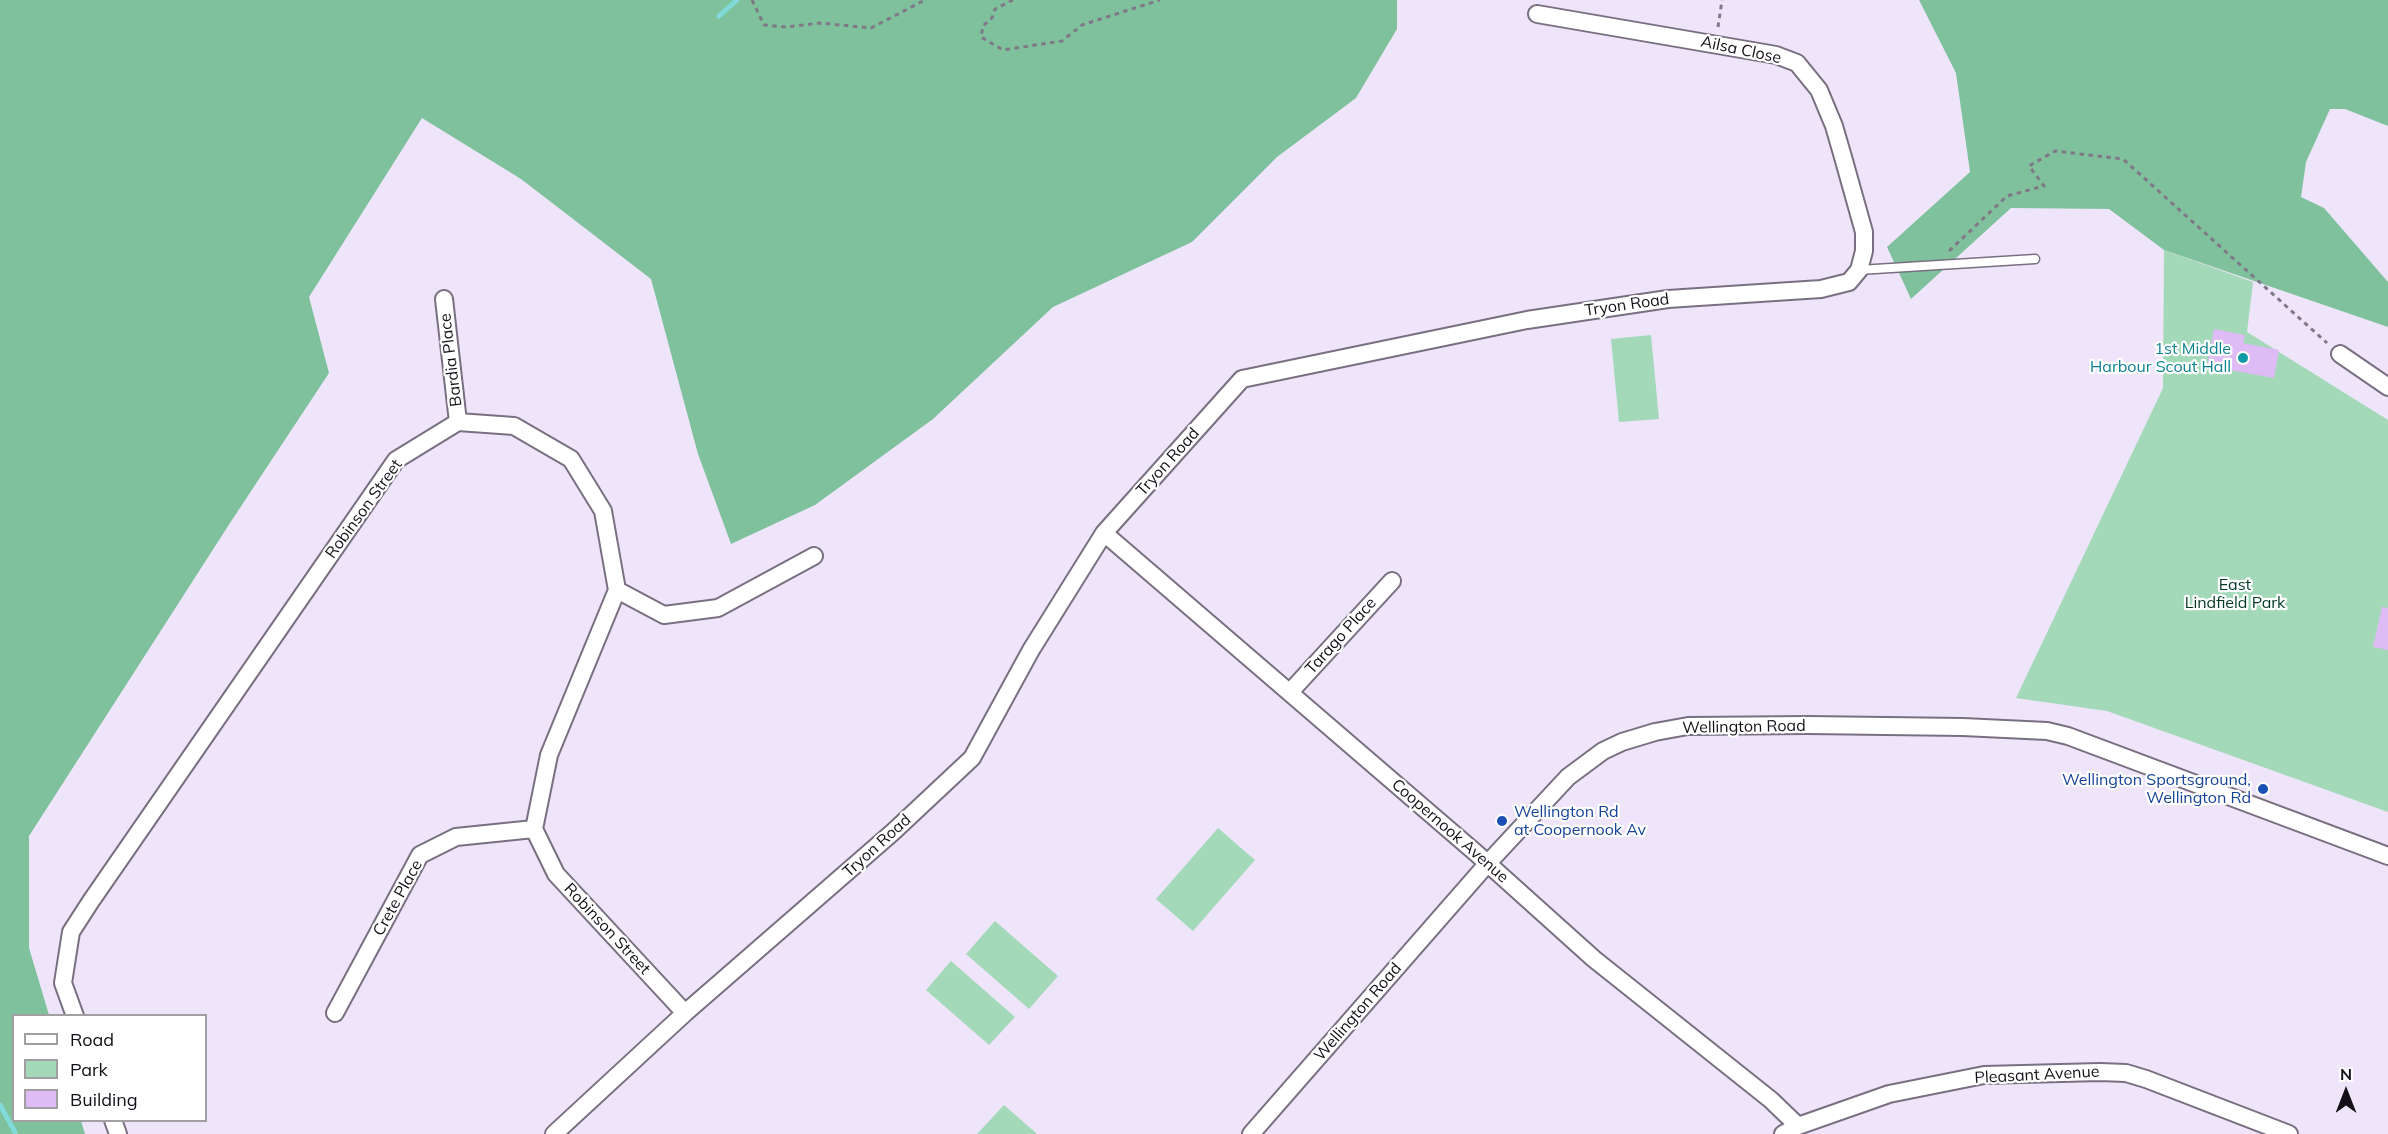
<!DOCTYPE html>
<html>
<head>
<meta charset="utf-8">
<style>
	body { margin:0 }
	#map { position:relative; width:2388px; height:1134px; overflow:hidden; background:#efe5fa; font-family:Mulish,sans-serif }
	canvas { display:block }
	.legend { position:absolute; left:12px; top:1014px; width:195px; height:108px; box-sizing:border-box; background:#fff; border:2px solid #a19fa2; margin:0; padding:8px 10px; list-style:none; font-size:18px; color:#131017 }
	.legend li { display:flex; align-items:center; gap:12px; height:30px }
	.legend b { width:30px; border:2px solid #a19fa2 }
	.north { position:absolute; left:2316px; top:1062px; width:60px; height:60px; -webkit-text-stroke:4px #fff; paint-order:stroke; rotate:0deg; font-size:16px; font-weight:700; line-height:24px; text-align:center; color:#131017 }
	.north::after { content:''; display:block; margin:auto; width:21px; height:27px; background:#131017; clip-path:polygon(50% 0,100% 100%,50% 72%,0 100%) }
</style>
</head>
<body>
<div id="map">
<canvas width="2388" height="1134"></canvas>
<ul class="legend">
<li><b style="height:8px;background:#fff"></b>Road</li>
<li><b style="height:16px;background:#a3d9b9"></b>Park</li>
<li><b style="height:16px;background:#debbf4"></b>Building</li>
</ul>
<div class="north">N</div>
</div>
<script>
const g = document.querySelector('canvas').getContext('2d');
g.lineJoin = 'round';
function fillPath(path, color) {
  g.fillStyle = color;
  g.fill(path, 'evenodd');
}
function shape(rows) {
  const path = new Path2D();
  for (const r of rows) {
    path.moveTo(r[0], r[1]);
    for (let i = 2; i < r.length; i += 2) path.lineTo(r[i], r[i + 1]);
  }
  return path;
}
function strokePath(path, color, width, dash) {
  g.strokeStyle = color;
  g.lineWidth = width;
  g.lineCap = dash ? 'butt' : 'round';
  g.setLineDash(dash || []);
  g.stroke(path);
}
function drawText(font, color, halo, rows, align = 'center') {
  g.font = font + ' Mulish,sans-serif';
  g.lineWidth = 4.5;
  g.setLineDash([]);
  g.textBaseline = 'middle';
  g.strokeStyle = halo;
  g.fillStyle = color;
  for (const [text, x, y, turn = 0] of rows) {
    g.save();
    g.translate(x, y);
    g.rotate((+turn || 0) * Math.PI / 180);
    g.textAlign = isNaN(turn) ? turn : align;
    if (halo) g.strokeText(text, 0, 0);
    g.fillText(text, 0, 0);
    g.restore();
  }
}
fillPath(shape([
	[2164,250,2253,282,2247,332,2388,420,2388,812,2107,711,2016,698,2163,388],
	[1651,335,1659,419,1619,422,1611,339],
	[1218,828,1255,860,1193,931,1156,899],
	[995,921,1058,976,1029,1009,966,954],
	[951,961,1015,1017,989,1045,926,990],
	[1004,1105,1036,1133,1036,1134,977,1134]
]), '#a3d9b9');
fillPath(shape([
	[0,0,1397,0,1397,29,1356,98,1277,157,1192,242,1053,307,933,419,815,505,731,544,698,454,651,279,521,179,422,118,309,297,329,373,230,523,29,836,29,948,49,1015,14,1016,14,1120,81,1121,85,1134,0,1134],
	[1919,0,2388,0,2388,126,2345,109,2330,109,2306,162,2301,197,2324,208,2388,282,2388,327,2164,250,2109,209,2011,208,1911,299,1887,247,1970,172,1956,73]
]), '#7fc19c');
strokePath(shape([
	[719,16,737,0],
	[0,1105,15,1132]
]), '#80dada', 5);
fillPath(shape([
	[2214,329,2245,335,2243,343,2279,350,2274,378,2207,366],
	[2382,607,2388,608,2388,650,2373,647]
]), '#debbf4');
const lane = shape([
	[1859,270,2035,259]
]);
const street = shape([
	[444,299,458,422],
	[2340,354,2388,387],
	[1104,533,1476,853,1594,959,1771,1100,1798,1126],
	[617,590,664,615,718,608,814,556],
	[1290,692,1392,581],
	[335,1013,420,855,456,837,534,829],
	[75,1016,63,983,71,932,91,901,396,460,458,422,514,426,571,459,603,511,617,590,549,755,534,829,556,874,685,1013],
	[113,1120,118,1134],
	[554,1134,685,1013,893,832,972,758,1031,650,1104,533,1242,379,1527,320,1668,299,1821,289,1849,282,1859,270,1864,251,1864,232,1843,157,1834,126,1819,90,1797,63,1776,55,1537,14],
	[1251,1134,1488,863,1568,777,1603,751,1622,742,1655,732,1688,726,1808,725,1963,727,2047,731,2068,736,2388,856],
	[1783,1134,1798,1126,1889,1094,1984,1075,2100,1072,2126,1073,2146,1079,2289,1134]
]);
strokePath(lane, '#787081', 11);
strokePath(street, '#787081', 20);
strokePath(shape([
	[752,0,764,25,786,27,820,23,871,28,925,0],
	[1013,0,995,9,992,18,983,26,981,37,1003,50,1062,41,1082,25,1160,0],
	[1718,27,1722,0],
	[1949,251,2007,196,2044,186,2029,166,2055,151,2123,159,2327,343]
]), '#7f7987', 3, [4.5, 4.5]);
strokePath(lane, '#fff', 8);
strokePath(street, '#fff', 16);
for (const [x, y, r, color] of [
	[2243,358,6,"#0f9aa8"],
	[2263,789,6,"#1a4fb4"],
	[1502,821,6,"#1a4fb4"]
]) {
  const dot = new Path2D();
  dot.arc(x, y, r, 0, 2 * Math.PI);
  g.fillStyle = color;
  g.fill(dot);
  strokePath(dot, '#fff', 2);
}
drawText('16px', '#131017', '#fff', [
	["Ailsa Close",1741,50,12],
	["Tryon Road",1627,305,-8],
	["Bardia Place",451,360,-97],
	["Tryon Road",1168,462,-48],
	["Robinson Street",364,509,-54],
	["Tarago Place",1341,636,-48],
	["Wellington Road",1744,727,-1],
	["Coopernook Avenue",1450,831,41],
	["Tryon Road",877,846,-42],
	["Crete Place",398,898,-61],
	["Robinson Street",607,929,47],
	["Wellington Road",1358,1012,-49],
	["Pleasant Avenue",2037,1075,-3]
]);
drawText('16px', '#0d838f', '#fff', [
	["1st Middle",2231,349],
	["Harbour Scout Hall",2231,367]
], 'right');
drawText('16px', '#003821', '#fff', [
	["East",2235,585],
	["Lindfield Park",2235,603]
]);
drawText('16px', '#164399', '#fff', [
	["Wellington Sportsground,",2251,780],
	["Wellington Rd",2251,798],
	["Wellington Rd",1514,812,"left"],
	["at Coopernook Av",1514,830,"left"]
], 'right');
</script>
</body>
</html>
